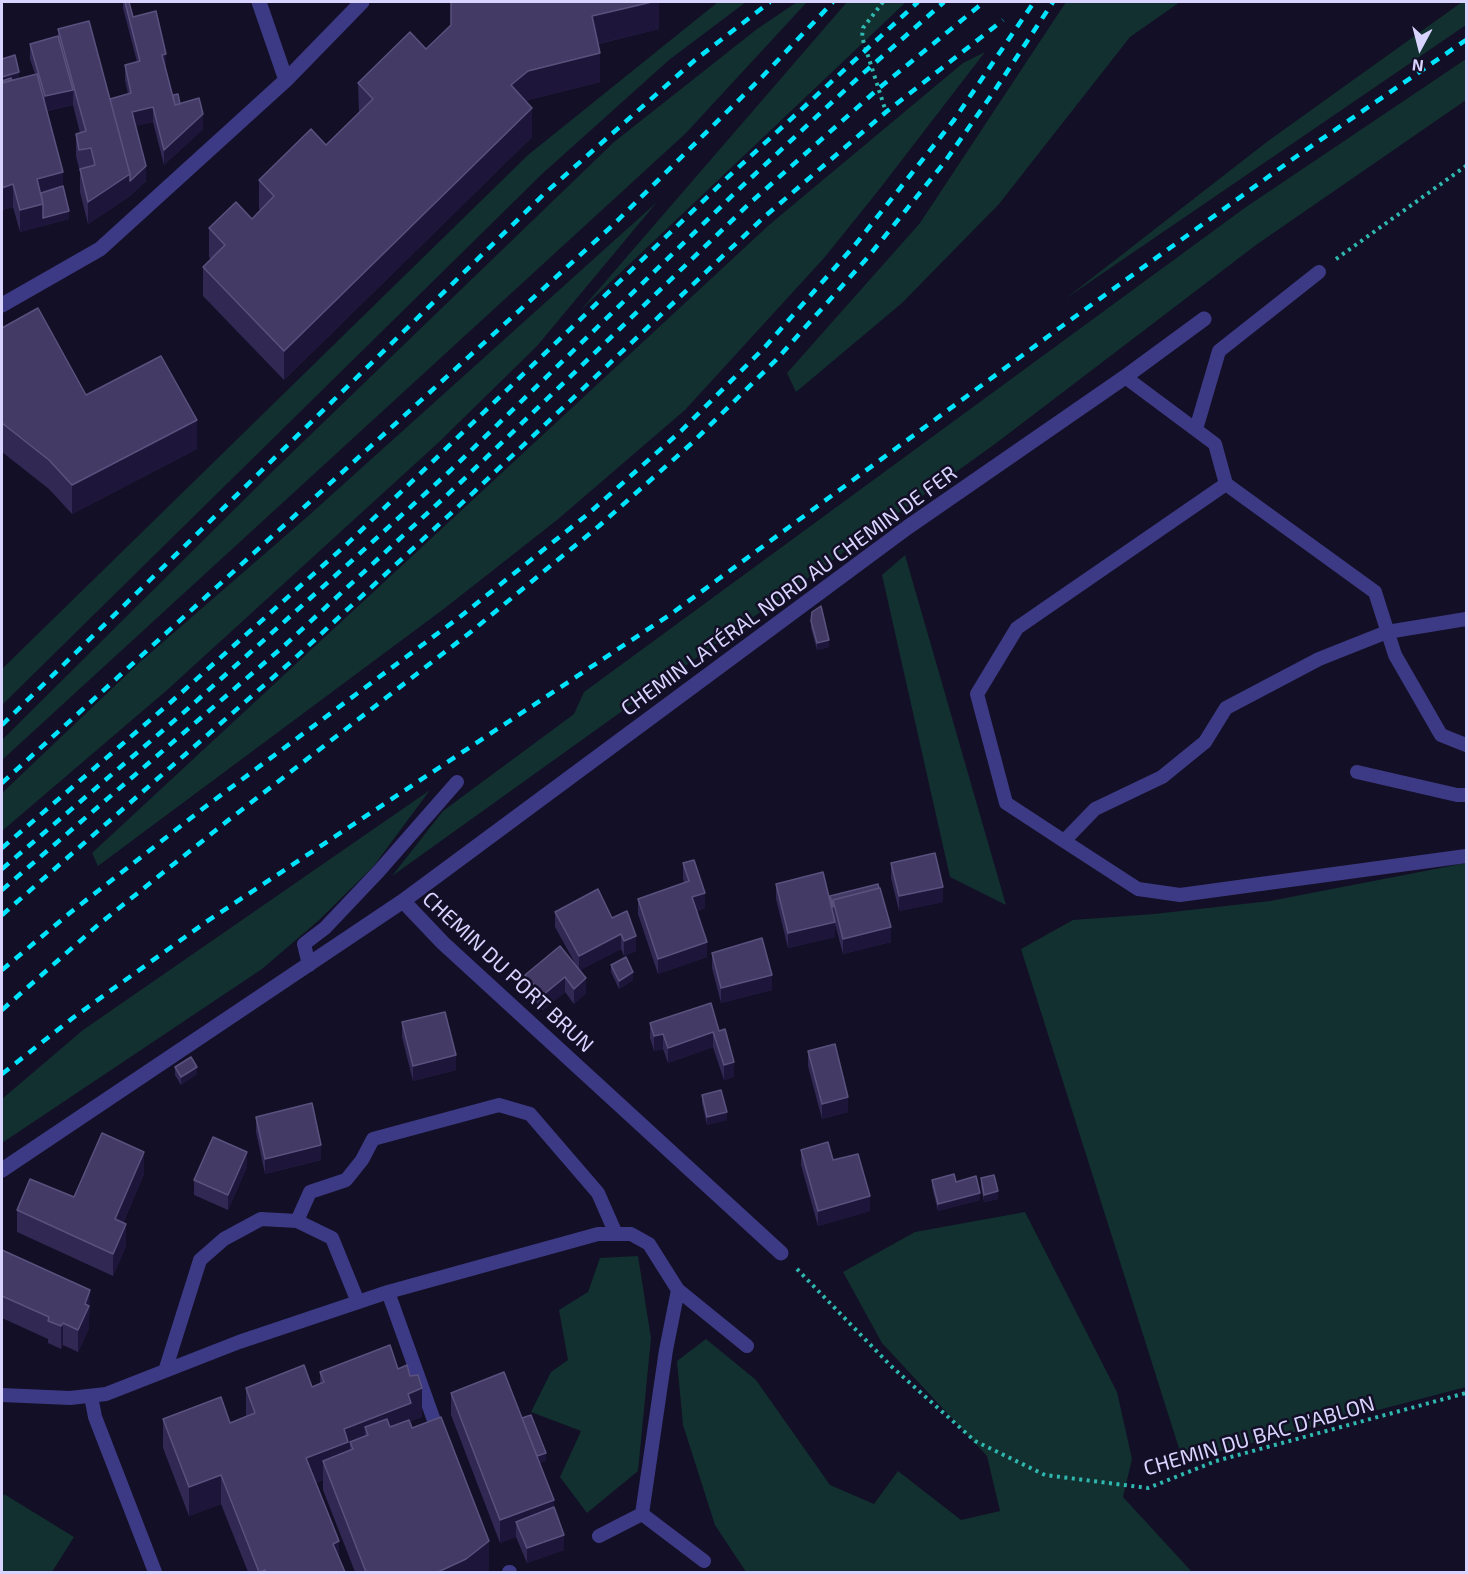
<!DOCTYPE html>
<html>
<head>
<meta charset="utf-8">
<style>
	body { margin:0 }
	#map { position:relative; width:1468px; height:1574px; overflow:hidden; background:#130f26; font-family:"Exo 2",sans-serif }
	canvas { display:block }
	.frame { position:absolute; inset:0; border:3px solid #d9d4ff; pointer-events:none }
	.north { position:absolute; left:1390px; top:18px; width:60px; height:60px; -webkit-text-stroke:4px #130f26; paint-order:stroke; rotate:187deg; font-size:16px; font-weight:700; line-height:24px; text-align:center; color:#d9d4ff }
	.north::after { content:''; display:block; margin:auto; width:21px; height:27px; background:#d9d4ff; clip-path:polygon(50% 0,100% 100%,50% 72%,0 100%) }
</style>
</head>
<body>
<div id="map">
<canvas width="1468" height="1574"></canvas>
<div class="frame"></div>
<div class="north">N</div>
</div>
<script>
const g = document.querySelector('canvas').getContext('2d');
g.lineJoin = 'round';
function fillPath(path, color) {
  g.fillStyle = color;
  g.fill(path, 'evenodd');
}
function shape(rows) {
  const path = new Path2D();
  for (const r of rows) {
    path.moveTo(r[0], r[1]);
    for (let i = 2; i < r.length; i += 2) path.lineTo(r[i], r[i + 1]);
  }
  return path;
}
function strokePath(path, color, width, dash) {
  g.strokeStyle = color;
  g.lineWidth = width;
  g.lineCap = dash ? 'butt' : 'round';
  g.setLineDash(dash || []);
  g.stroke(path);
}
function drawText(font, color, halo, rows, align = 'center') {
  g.font = font + ' "Exo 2",sans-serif';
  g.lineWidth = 5;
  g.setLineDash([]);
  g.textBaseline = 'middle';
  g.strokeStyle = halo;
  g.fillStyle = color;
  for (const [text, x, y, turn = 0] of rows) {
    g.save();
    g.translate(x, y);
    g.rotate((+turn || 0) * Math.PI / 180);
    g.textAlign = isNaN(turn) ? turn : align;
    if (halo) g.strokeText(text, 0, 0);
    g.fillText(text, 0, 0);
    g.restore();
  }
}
fillPath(shape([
	[718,2,746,2,669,60,542,174,2,705,2,669,528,155],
	[797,2,807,2,686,133,2,760,2,740,276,468,614,142,757,29],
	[847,2,906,2,580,311],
	[1066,2,1180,2,1130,37,999,204,902,303,796,392,787,373,920,223],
	[1462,2,1466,2,1466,25,1065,299,1268,141],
	[985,52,878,191,824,258,685,410,557,520,445,608,98,866,92,853,769,225,963,63],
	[1466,59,1466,100,1256,245,995,444,392,876,443,811,574,714,584,692,1246,207],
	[657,202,537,346,438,443,166,691,2,831,2,793,140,662,307,517],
	[905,555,1006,905,950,877,882,575],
	[430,790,373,867,318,921,262,969,2,1143,2,1099,83,1030],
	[1466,863,1466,1387,1183,1461,1021,949,1073,920,1154,914,1270,901],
	[1025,1212,1117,1392,1132,1459,1123,1497,1192,1572,746,1572,715,1525,683,1425,677,1361,706,1339,756,1380,830,1485,874,1504,898,1471,961,1520,1000,1511,987,1456,882,1343,843,1272,915,1232],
	[638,1256,651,1338,638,1471,587,1513,560,1477,581,1431,531,1412,551,1372,568,1360,559,1310,588,1292,600,1258],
	[4,1494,74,1537,52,1572,2,1572,2,1498]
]), '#12302f');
strokePath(shape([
	[883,2,863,28,862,37,886,112],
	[1336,259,1466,166],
	[797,1269,890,1365,975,1441,1045,1475,1148,1488,1216,1461,1466,1393]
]), '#2fb8b0', 4, [3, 4.5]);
strokePath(shape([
	[1125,377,1215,444,1226,484,1375,592,1395,655,1441,735,1466,745],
	[1196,429,1219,351,1319,272],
	[1466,619,1387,632,1319,659,1226,708,1205,742,1162,777,1095,809,1064,841,1138,889,1180,895,1466,856],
	[1357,772,1457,795,1466,795],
	[1064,841,1006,803,977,694,1017,628,1226,484],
	[309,965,304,944,325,928,379,871,457,782],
	[297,1221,310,1192,346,1180,362,1160,373,1139,499,1105,530,1114,598,1193,616,1234],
	[388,1292,436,1426],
	[165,1371,200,1260,224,1239,261,1219,297,1221,332,1238,358,1302],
	[2,1395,70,1398,106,1394,239,1342,388,1292,598,1234,631,1234,649,1244,678,1290,747,1346],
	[91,1396,95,1417,155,1572],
	[642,1514,704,1561],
	[599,1536,642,1514,666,1350,678,1290],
	[509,1572,510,1572]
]), '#3d3a85', 14);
strokePath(shape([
	[259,2,286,80],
	[2,305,100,249,286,80,362,2],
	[403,901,443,943,781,1253],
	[2,1170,403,901,908,527,1125,377,1204,319]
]), '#3d3a85', 15);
strokePath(shape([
	[2,725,544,194,695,60,770,2],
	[2,783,613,225,762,77,833,2],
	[2,848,171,702,347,544,728,177,918,2],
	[2,869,182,714,357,556,451,470,738,190,859,77,944,2],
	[2,890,285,645,461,482,750,203,878,89,984,2],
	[2,915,293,660,475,491,763,218,886,112,1003,20],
	[2,970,71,912,205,807,461,616,588,514,681,431,765,347,855,245,954,120,1034,2],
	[2,1010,98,925,226,822,472,631,543,572,599,526,692,443,776,360,868,257,944,163,995,90,1053,2],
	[2,1074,74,1017,206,922,671,614,1069,321,1297,156,1466,40]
]), '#00e5ff', 4.5, [9, 8]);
fillPath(shape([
	[123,2,129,2,133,17,166,69,173,95,203,129,164,165,153,122,135,126,146,181,130,196,88,224,80,192,80,172,76,156,76,134,80,133,73,105,47,111,69,219,20,232,13,207,2,210,19,78,35,74,30,59,30,44,58,36,58,29,110,99,128,94,125,80,125,65,137,62,123,8],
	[659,2,659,29,598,44,600,82,528,100,526,101,532,137,284,380,203,296,203,267,211,259,209,257,209,228,252,219,260,210,259,209,259,180,326,145,359,113,358,83,426,49],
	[2,328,86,395,197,449,72,514,49,489,2,452],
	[811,621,829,647,817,650,811,628],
	[683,863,705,908,697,911,707,957,658,974,638,914,638,899,684,883,683,878],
	[891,863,943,902,899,911,891,878],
	[776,884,830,901,830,896,891,942,843,954,835,924,835,937,788,948,776,899],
	[555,912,612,918,636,951,624,956,621,949,580,970,586,993,574,1004,565,992,543,1010,525,990,525,975,576,965,555,927],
	[712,953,772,990,721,1003,712,968],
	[611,965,633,980,619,989,611,972],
	[402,1022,456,1070,413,1081,402,1037],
	[650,1023,719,1031,734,1077,724,1080,713,1047,668,1063,663,1049,654,1051,650,1038],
	[808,1051,848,1112,822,1119,808,1066],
	[175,1067,197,1074,181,1085,175,1075],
	[702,1095,727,1120,707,1125,702,1103],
	[256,1117,321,1160,265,1174,256,1132],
	[801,1150,833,1160,870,1211,818,1226,801,1165],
	[247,1167,228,1210,194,1195,194,1180],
	[144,1174,123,1223,126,1246,113,1276,17,1232,17,1210,74,1197],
	[981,1178,998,1199,984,1202,981,1186],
	[932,1180,956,1182,980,1200,938,1211,932,1187],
	[2,1250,90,1312,89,1316,89,1328,78,1352,63,1345,61,1349,48,1343,48,1339,2,1318],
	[398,1369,422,1417,411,1421,412,1428,489,1570,486,1572,355,1572,323,1490,323,1480,316,1483,339,1558,345,1572,248,1572,221,1504,189,1516,163,1448,163,1419,230,1423,246,1416,246,1388,312,1387,320,1383,320,1372],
	[451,1393,522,1418,546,1461,539,1463,554,1507,564,1550,527,1563,516,1537,500,1543,451,1415]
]), '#312854');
fillPath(shape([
	[652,2,659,2,659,29,592,45,592,16],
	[600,53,600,82,528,100,511,114,511,85,528,71],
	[166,54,166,69,162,70,162,55],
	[19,72,19,80,2,85,2,77],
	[73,90,73,105,45,111,45,96],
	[153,107,153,122,132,127,132,112],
	[532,108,532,137,284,380,284,351],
	[203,114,203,129,164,165,164,150],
	[146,166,146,181,130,196,88,224,88,202,130,174],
	[63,172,63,194,39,201,37,179],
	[13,184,13,207,2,210,2,188],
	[43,204,69,211,69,219,20,232,20,210],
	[197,420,197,449,72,514,72,485],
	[829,640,829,647,817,650,817,643],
	[943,887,943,902,899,911,899,896],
	[705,893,705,908,692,912,692,897],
	[835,922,835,937,788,948,788,933],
	[891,927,891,942,843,954,843,939],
	[621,934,621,949,579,971,579,956],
	[636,936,636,951,624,956,624,941],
	[707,942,707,957,658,974,658,959],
	[633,972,633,980,619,989,619,981],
	[772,975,772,990,721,1003,721,988],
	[565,977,565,992,543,1010,543,995],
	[586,978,586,993,574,1004,574,989],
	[713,1032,713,1047,668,1063,668,1048],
	[663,1034,663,1049,654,1051,654,1036],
	[456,1055,456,1070,413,1081,413,1066],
	[734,1062,734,1077,724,1080,724,1065],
	[197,1067,197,1074,181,1085,181,1077],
	[848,1097,848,1112,822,1119,822,1104],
	[727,1112,727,1120,707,1125,707,1117],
	[321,1145,321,1160,265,1174,265,1159],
	[144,1152,144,1174,115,1241,115,1219],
	[247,1152,247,1167,228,1210,228,1195],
	[998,1191,998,1199,984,1202,984,1195],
	[980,1193,980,1200,938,1211,938,1204],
	[870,1196,870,1211,818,1226,818,1211],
	[126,1224,126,1246,113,1276,113,1254],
	[90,1290,90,1312,89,1316,89,1328,78,1352,78,1330,85,1304],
	[63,1323,63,1345,61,1349,61,1326],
	[422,1388,422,1417,411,1421,411,1432,368,1435,365,1427,365,1450,353,1449,350,1442,350,1455,323,1461,323,1480,306,1487,306,1458,344,1429,408,1394],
	[546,1453,546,1461,534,1465,534,1458],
	[221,1475,221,1504,189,1516,189,1487],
	[554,1500,554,1522,516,1522,516,1537,500,1543,500,1520],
	[564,1535,564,1550,527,1563,527,1548],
	[339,1541,339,1570,333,1544],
	[489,1541,489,1570,486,1572,438,1572]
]), '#1d163a');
const building = shape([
	[125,2,129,2,133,17,156,11,166,54,162,55,175,105,199,98,203,114,164,150,153,107,132,112,146,166,130,181,130,174,110,99,131,93,125,65,140,61,125,2],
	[451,2,652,2,592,16,600,53,528,71,511,85,532,108,284,351,203,267,225,245,209,228,236,202,252,219,274,196,259,180,311,129,326,145,373,99,358,83,410,32,426,49,451,25,451,2],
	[89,21,130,174,88,202,80,169,95,165,91,148,79,150,76,134,86,131,58,29,89,21],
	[58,36,73,90,45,96,30,44,58,36],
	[15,55,19,72,2,77,2,59,15,55],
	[37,74,63,172,37,179,43,204,20,210,13,184,2,188,2,83,37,74],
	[11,78,12,80,2,83,2,81,11,78],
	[178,94,180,104,175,105,173,95,178,94],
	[63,186,69,211,43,218,43,204,41,193,63,186],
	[38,308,86,395,161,356,197,420,72,485,49,460,2,423,2,328,38,308],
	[821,606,829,640,817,643,811,621,812,612,821,606],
	[935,853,943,887,899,896,891,863,935,853],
	[694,860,705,893,692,897,707,942,658,959,638,899,689,881,683,863,694,860],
	[823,872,835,922,788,933,776,884,823,872],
	[878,884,879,888,833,900,833,907,830,896,878,884],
	[880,888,891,927,843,939,833,900,880,888],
	[598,889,612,918,627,911,636,936,624,941,621,934,579,956,555,912,598,889],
	[762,938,772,975,721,988,712,953,762,938],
	[560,946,586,978,574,989,565,977,543,995,525,975,560,946],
	[626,957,633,972,619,981,611,965,626,957],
	[711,1003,719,1031,725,1029,734,1062,724,1065,713,1032,668,1048,663,1034,654,1036,650,1023,711,1003],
	[445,1012,456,1055,413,1066,402,1022,445,1012],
	[835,1044,848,1097,822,1104,808,1051,835,1044],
	[191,1057,197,1067,181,1077,175,1067,191,1057],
	[721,1090,727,1112,707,1117,702,1095,721,1090],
	[312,1103,321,1145,265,1159,256,1117,312,1103],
	[102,1133,144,1152,115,1219,126,1224,113,1254,17,1210,30,1179,74,1197,102,1133],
	[213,1137,247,1152,228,1195,194,1180,213,1137],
	[828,1142,833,1160,858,1154,870,1196,818,1211,801,1150,828,1142],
	[954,1174,956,1182,976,1176,980,1193,938,1204,932,1180,954,1174],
	[994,1175,998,1191,984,1195,981,1178,994,1175],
	[2,1250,90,1290,85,1304,89,1306,78,1330,63,1323,61,1326,48,1321,49,1317,2,1296,2,1250],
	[390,1345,398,1369,407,1365,410,1376,418,1375,422,1388,408,1394,411,1403,344,1429,348,1442,306,1458,339,1541,333,1544,345,1572,266,1572,265,1570,259,1572,221,1475,189,1487,163,1419,221,1397,230,1423,255,1413,246,1388,304,1365,312,1387,324,1382,320,1372,390,1345],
	[504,1372,554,1500,500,1520,451,1393,504,1372],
	[531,1415,546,1453,537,1456,522,1418,531,1415],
	[441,1417,489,1541,466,1559,438,1572,366,1572,323,1461,353,1449,350,1442,368,1435,365,1427,387,1419,390,1427,409,1420,412,1428,441,1417],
	[554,1507,564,1535,527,1548,516,1522,554,1507]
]);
fillPath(building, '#433a66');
strokePath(building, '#5a527e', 1.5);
drawText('21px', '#d9d4ff', '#130f26', [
	["CHEMIN LATÉRAL NORD AU CHEMIN DE FER",789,591,-36],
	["CHEMIN DU PORT BRUN",508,972,43],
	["CHEMIN DU BAC D'ABLON",1259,1436,-16]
]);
</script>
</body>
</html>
